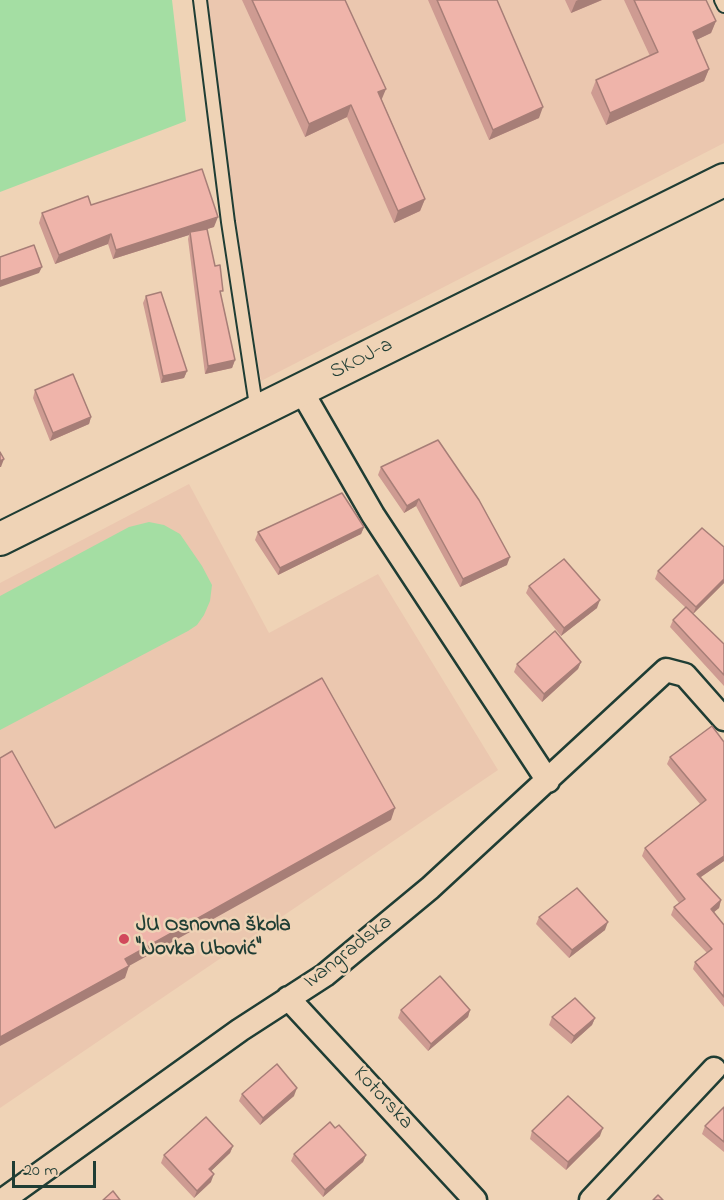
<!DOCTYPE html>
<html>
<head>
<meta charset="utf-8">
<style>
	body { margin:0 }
	#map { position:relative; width:724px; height:1200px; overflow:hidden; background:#efd3b6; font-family:"Indie Flower",sans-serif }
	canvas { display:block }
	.scale { position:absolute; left:12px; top:1161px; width:84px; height:27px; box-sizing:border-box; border:3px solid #1f3d34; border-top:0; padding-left:8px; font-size:18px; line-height:21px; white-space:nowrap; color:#1f3d34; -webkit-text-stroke:4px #efd3b6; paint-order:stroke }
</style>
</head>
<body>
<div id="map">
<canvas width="724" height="1200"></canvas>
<div class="scale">20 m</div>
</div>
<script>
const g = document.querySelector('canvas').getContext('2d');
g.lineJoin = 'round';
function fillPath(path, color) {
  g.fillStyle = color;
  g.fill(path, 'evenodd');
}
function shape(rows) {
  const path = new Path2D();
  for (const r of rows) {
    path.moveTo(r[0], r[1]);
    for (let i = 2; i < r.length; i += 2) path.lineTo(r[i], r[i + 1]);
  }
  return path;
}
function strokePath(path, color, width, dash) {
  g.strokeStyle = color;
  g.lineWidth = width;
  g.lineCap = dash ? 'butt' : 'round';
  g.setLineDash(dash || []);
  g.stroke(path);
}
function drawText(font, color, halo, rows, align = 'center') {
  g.font = font + ' "Indie Flower",sans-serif';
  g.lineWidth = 5;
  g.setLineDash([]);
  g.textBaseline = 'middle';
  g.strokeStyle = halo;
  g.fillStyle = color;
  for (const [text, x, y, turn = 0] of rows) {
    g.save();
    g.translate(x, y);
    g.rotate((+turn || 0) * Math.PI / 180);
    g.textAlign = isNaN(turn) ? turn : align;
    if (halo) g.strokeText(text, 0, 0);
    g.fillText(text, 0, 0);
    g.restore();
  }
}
fillPath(shape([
	[197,0,724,0,724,143,261,381],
	[189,484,269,633,378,574,498,770,0,1108,0,583]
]), '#ebc7af');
fillPath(shape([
	[0,0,172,0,186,121,0,192],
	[149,522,164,525,180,534,202,566,212,585,210,601,204,615,197,625,188,631,0,730,0,596,129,527]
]), '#a4dea3');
const service = shape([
	[200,0,228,222,257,412],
	[721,0,724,6]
]);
const minor = shape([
	[301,390,373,515,548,781],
	[288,998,475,1200],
	[3,1200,240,1030,325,975,430,888,666,670,685,675,724,719],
	[591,1200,714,1069]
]);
const secondary = shape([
	[0,539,724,180]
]);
strokePath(service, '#1f3d34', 16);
strokePath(minor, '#1f3d34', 27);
strokePath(secondary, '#1f3d34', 36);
strokePath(service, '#efd3b6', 12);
strokePath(minor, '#efd3b6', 22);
strokePath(secondary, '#efd3b6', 32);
fillPath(shape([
	[242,0,345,0,382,100,425,199,420,211,394,223,347,117,305,137],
	[428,0,497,0,539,118,489,140],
	[565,0,602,0,571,13],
	[624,0,706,0,716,21,711,33,696,40,709,69,704,81,606,125,591,93,596,80,650,56],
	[91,205,214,227,207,229,235,360,232,368,205,374,188,239,189,235,113,259,108,244,55,264,39,223,42,213],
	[146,296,187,371,184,378,161,383,143,303],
	[35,390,91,417,89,424,50,441,33,398],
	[381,467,507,565,460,587,416,506,404,513,378,475],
	[364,527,361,534,278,575,255,540,258,532],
	[724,547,724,583,693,614,724,644,724,686,670,627,673,620,686,608,655,579,658,571],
	[529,586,597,608,561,636,526,593],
	[581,662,578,669,542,702,514,672,517,664],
	[724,742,724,861,701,877,721,900,719,908,714,912,724,925,724,1007,693,969,695,962,707,953,671,915,674,907,679,903,642,856,645,848,700,804,667,764,670,757],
	[539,917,605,930,569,958,536,924],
	[401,1010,470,1010,468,1017,428,1051,398,1018],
	[552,1017,595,1018,592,1025,571,1044,549,1025],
	[242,1094,294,1096,260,1125,239,1101],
	[724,1107,724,1152,702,1134,705,1126],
	[335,1128,366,1155,363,1162,323,1197,291,1161,294,1154],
	[532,1131,600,1136,566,1170,530,1139],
	[233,1146,230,1153,211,1171,211,1182,194,1198,161,1163,164,1155]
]), '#ce9b92');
fillPath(shape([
	[578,0,602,0,571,13,576,1],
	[716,21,711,33,688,44,693,32],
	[709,69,704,81,606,125,610,113],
	[386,89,381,101,378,92],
	[351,105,347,117,305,137,309,124],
	[543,107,539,118,489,140,493,130],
	[425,199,420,211,394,223,398,211],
	[218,217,214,227,191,234,190,232,189,235,113,259,116,250],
	[111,234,108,244,55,264,59,255],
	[42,267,39,273,0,287,0,281],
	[235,360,232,368,205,374,208,366],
	[187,371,184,378,161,383,163,376],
	[91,417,89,424,50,441,53,433],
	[4,459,1,467,0,467,0,461],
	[419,499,416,506,404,513,407,506],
	[364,527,361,534,278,575,280,568],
	[510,557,507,565,460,587,463,579],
	[724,579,724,583,693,614,696,607],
	[600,600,597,608,561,636,564,628],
	[581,662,578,669,542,702,544,694],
	[395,808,391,820,129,966,125,978,0,1046,0,1037,125,959],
	[724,856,724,861,695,881,697,874],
	[721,900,719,908,708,917,711,909],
	[608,922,605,930,569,958,572,950],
	[470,1010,468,1017,428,1051,431,1044],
	[595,1018,592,1025,571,1044,574,1036],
	[297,1088,294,1096,260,1125,263,1118],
	[603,1128,600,1136,566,1170,568,1162],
	[233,1146,230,1153,206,1176,209,1169],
	[366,1155,363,1162,323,1197,325,1190],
	[214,1174,211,1182,194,1198,197,1191]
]), '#a77e77');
const building = shape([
	[252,0,345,0,386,89,378,92,425,199,398,211,351,105,309,124,252,0],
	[437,0,497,0,543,107,493,130,437,0],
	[634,0,706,0,716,21,693,32,709,69,610,113,596,80,658,52,634,0],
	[202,169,218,217,116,250,111,234,59,255,42,213,88,196,91,205,202,169],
	[207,229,215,266,220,265,223,291,220,291,235,360,208,366,190,232,207,229],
	[34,245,42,267,0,281,0,257,34,245],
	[161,292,187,371,163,376,146,296,161,292],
	[73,374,91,417,53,433,35,390,73,374],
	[438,440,479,500,510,557,463,579,419,499,407,506,381,467,438,440],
	[0,452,4,459,0,461,0,452],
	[342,493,364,527,280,568,258,532,342,493],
	[702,528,724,547,724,579,696,607,658,571,702,528],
	[564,559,600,600,564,628,529,586,564,559],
	[686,607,724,644,724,675,673,620,686,607],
	[555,631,581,662,544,694,517,664,555,631],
	[322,678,395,808,125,959,129,966,0,1037,0,758,12,751,55,828,322,678],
	[712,726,724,742,724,856,697,874,721,900,711,909,724,925,724,997,695,962,712,949,674,907,685,899,645,848,706,800,670,757,712,726],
	[577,888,608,922,572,950,539,917,577,888],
	[440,976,470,1010,431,1044,401,1010,440,976],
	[575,998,595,1018,574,1036,552,1017,575,998],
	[277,1064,297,1088,263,1118,242,1094,277,1064],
	[568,1096,603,1128,568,1162,532,1131,568,1096],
	[724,1107,724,1142,705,1126,724,1107],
	[206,1117,233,1146,209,1169,214,1174,197,1191,164,1155,206,1117],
	[330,1122,335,1128,339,1125,366,1155,325,1190,294,1154,330,1122],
	[113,1191,120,1200,103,1200,113,1191],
	[658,1195,663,1200,653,1200,658,1195]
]);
fillPath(building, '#efb4aa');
strokePath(building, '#a77e77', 1.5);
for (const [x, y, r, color] of [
	[124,939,6,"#d1495b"]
]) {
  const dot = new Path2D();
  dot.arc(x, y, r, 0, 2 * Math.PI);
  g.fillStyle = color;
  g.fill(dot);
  strokePath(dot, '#efd3b6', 2);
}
drawText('21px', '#1f3d34', '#efd3b6', [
	["SKOJ-a",362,360,-27],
	["Ivangradska",349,953,-38],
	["Kotorska",382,1099,47]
]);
drawText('bold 21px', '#1f3d34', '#efd3b6', [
	["JU Osnovna škola",136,927],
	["\"Novka Ubović\"",136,951]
], 'left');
</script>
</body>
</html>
